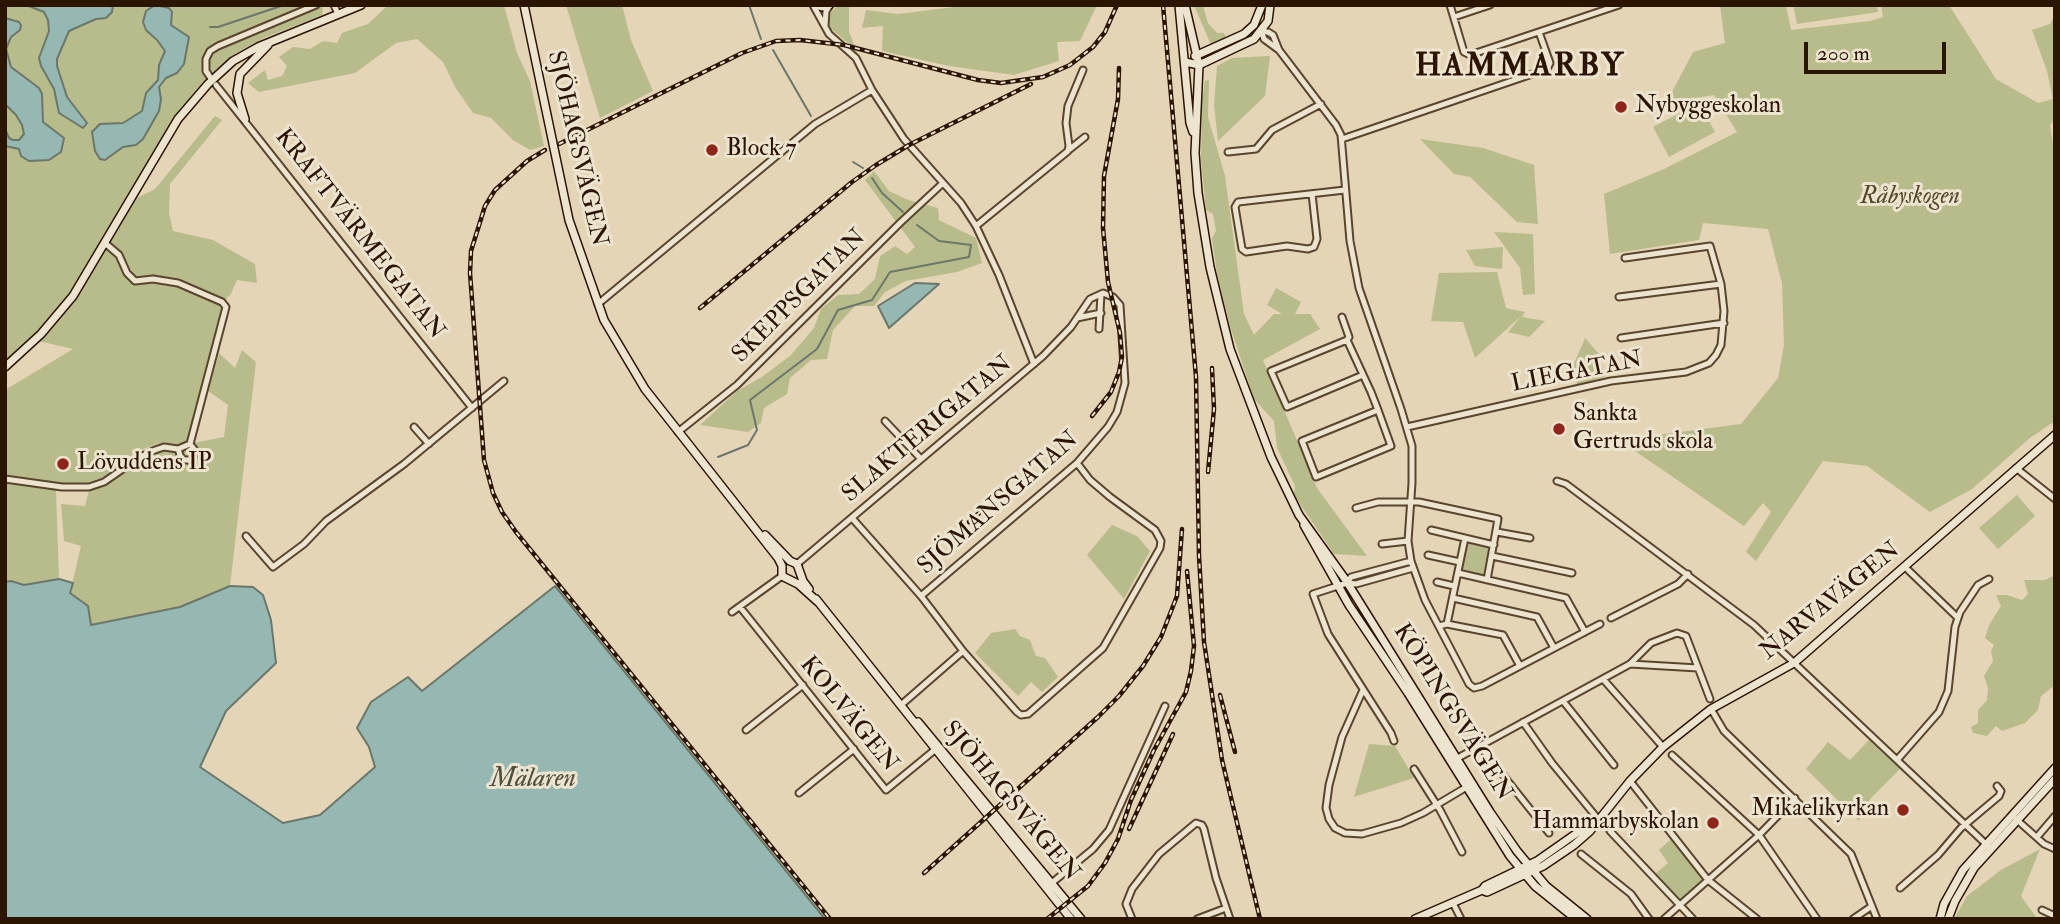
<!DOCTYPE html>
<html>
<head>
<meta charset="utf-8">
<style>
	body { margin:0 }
	#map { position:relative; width:2060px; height:924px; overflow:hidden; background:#e4d5b6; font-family:"IM FELL Double Pica",serif }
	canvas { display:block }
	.frame { position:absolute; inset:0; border:7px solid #2b1500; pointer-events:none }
	.scale { position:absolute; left:1804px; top:42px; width:142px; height:32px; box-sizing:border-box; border:4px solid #2b1500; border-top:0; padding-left:9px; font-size:21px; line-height:24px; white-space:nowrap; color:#2b1500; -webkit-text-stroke:5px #ede4d0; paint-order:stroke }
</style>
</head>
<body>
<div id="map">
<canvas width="2060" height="924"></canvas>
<div class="frame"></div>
<div class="scale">200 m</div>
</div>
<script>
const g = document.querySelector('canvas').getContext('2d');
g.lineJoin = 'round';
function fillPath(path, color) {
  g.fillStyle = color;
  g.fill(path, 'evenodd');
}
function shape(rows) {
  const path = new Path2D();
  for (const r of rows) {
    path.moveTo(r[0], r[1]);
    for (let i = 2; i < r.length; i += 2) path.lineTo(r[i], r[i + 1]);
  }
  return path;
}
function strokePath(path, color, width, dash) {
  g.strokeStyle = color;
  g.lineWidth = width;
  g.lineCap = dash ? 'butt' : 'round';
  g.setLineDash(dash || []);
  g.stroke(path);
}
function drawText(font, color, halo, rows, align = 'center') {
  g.font = font + ' "IM FELL Double Pica",serif';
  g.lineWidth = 6;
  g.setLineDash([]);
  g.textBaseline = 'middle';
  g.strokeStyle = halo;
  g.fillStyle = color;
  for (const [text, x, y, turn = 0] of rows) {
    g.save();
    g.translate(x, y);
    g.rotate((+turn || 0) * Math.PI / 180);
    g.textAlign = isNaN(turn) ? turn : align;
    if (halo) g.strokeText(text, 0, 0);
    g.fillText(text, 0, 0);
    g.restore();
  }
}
fillPath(shape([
	[5,5,323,5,322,15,264,38,236,53,205,79,175,115,128,202,155,189,215,116,222,120,170,184,169,213,173,231,213,240,255,264,257,283,237,280,231,294,220,305,224,309,191,437,193,443,224,437,228,405,208,391,219,353,235,368,242,350,256,362,230,586,180,607,91,625,70,593,81,546,64,541,61,504,85,506,89,491,139,465,134,464,157,452,159,443,138,451,103,478,56,491,59,579,24,585,12,581,5,582,5,390,73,349,30,339,15,355,5,362],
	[388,5,504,5,517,53,530,81,544,146,530,150,513,140,491,118,473,113,455,87,443,62,417,39,396,43,355,73,259,92,248,83,265,70,268,80,282,76,287,66,279,57,293,47,310,49,323,41,337,43,342,33,368,24],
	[566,5,622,5,631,40,653,91,600,118],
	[838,5,849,5,849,32,860,59,850,45,829,27,828,15],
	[970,5,1097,5,1080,41,1057,42,1059,61,1014,75,949,66,882,51,883,26,862,28,866,10,898,14],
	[1194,5,1206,5,1203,6,1208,23,1217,33,1224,33,1226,39,1211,45],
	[1720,5,1786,5,1791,30,1870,21,1883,17,1881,5,1949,5,1996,79,2038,103,2053,99,2047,71,2032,30,2050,24,2055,15,2055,119,2050,125,2055,156,2055,421,2030,438,1972,489,1930,512,1867,466,1823,461,1756,561,1746,552,1771,512,1763,503,1744,526,1619,440,1741,424,1778,378,1784,345,1782,283,1768,229,1703,223,1699,240,1610,254,1604,194,1664,169,1737,132,1714,95,1695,98,1668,109,1673,90,1693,52,1725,43],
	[1793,5,1877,5,1878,12,1797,24],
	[1270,56,1265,96,1218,141,1214,105,1217,66,1232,58],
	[1209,80,1208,117,1225,176,1244,314,1254,335,1274,314,1282,314,1267,305,1276,288,1301,302,1295,314,1310,314,1320,329,1263,360,1317,488,1367,556,1334,554,1294,495,1295,486,1277,448,1274,421,1254,399,1230,326,1217,274,1212,238,1216,231,1213,214,1206,210,1201,160,1202,101,1205,81],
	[1699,103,1715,132,1669,157,1653,127],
	[1420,139,1483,148,1534,165,1538,224,1517,222,1470,177,1454,174],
	[874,171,889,191,908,200,938,208,939,220,976,238,982,263,957,272,906,281,885,292,874,306,855,306,833,330,827,359,811,360,790,378,787,394,764,408,761,423,748,432,700,425,737,391,762,377,791,355,814,328,821,309,838,295,859,294,875,279,880,256,895,246,907,254,915,247,865,180],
	[1494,232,1533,234,1535,294,1523,295,1520,268],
	[1503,247,1502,269,1475,266,1466,250],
	[1497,272,1506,308,1525,312,1522,317,1545,321,1529,337,1508,332,1521,316,1475,358,1463,322,1431,321,1439,273],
	[1585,338,1599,354,1605,377,1577,385,1573,366],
	[2017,495,2035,516,1998,549,1979,528],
	[1112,525,1137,536,1150,551,1124,599,1087,555],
	[1468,541,1491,547,1485,575,1461,569],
	[2055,575,2055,685,2041,696,2038,710,2025,723,2002,731,1996,726,1987,736,1973,733,1971,727,1978,723,1978,710,1987,700,1988,688,1984,676,1993,661,1991,651,1994,645,1985,638,1989,625,2001,606,1996,595,2007,595,2022,600,2028,594,2024,580,2045,580],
	[1015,629,1020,636,1030,640,1036,656,1045,658,1058,677,1042,692,1031,682,1018,696,975,653,991,633],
	[1869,740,1900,769,1871,798,1859,821,1806,769,1828,742,1850,760],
	[1369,744,1395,746,1414,778,1354,797],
	[1672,838,1704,879,1680,902,1655,874,1668,863,1659,850],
	[2040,849,2021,896,2036,917,2055,916,2055,919,1954,919,1967,896,2001,870]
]), '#b8bc8b');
const water = shape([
	[26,5,113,5,112,12,106,18,96,19,69,31,57,59,57,66,67,97,87,123,83,128,59,113,54,89,41,66,39,58,49,31,48,20,44,12,26,5],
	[155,5,169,8,172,12,171,25,189,37,184,64,177,73,166,78,159,87,161,99,159,111,143,139,136,145,123,147,105,160,100,159,95,151,92,132,100,124,123,123,142,111,146,93,158,80,159,65,165,51,157,40,146,30,143,22,146,11,155,5],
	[5,18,19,22,21,25,20,30,11,37,6,49,11,67,39,88,42,94,43,122,64,138,61,152,49,160,29,161,21,156,19,149,5,146,5,129,9,138,13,140,19,140,24,134,22,125,16,115,5,104,5,18],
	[915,283,939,284,889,328,878,306,915,283],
	[59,579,73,583,70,593,88,606,91,625,180,607,230,586,253,587,263,595,271,620,276,663,226,711,200,767,283,823,320,815,375,767,369,747,357,728,371,702,408,677,422,691,555,586,825,919,5,919,5,582,11,581,24,585,59,579]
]);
fillPath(water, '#96b8b2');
strokePath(water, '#6b776b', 2);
strokePath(shape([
	[749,5,761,39],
	[210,27,218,27,284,5],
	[773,50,811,116],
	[853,162,863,168],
	[872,178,882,193,903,212],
	[718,457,748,445,757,430,750,400,817,349,838,310,872,300,890,272,969,257,971,245,939,241,917,225]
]), '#6b776b', 2);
const street = shape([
	[334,5,338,14],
	[813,5,829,34,856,58,872,90,904,139,961,203,976,226,999,275,1034,364],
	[1450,5,1464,52,1470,55,1619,5],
	[1454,17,1490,5],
	[825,26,826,11,830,5],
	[1261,31,1268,32,1273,35,1279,50,1336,125,1341,135,1350,241,1359,288,1401,409,1412,446,1412,483,1408,541,1411,561,1425,600,1469,684,1474,688,1482,686,1600,624],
	[1261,31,1264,39,1279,50],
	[210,77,206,71,206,59,210,51,218,46,316,5],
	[216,85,472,408],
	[1342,139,1547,69,1550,63,1539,32],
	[1070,149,1085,137],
	[1228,152,1256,149,1272,130,1321,104],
	[1312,194,1317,239,1314,247,1308,249,1287,246,1246,252,1242,249,1235,207,1238,202,1345,190],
	[976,226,1068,151,1069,146,1066,123,1068,106,1083,70],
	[105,243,119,255,127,273,135,281,153,279,178,283,222,302,226,307,190,444,194,449,194,456,191,460,185,460,181,458,178,449],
	[1619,297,1721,284],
	[598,304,815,124,872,90],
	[1342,317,1349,337,1347,340,1371,392,1378,410,1391,446,1316,477,1302,441,1378,410],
	[1077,318,1101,313],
	[1099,329,1101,294],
	[1621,338,1724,323],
	[1347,340,1271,371,1287,407,1363,375],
	[885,421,921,459],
	[414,427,429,444],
	[1407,427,1611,381,1686,372,1709,363,1716,355,1721,345,1724,311,1721,284,1710,246,1625,258],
	[678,432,737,385,901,222,943,183],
	[2016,468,2055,499],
	[5,479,62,487,89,487,104,482,140,457,155,450,164,447,178,449,190,444],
	[1557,481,1566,484,1754,625,1989,847],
	[1356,508,1378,502,1419,502,1498,519,1487,580],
	[852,518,921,596,963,651,1017,712,1021,715,1028,714,1103,648,1160,548,1161,541,1155,530,1110,497,1090,480,1077,463],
	[1431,530,1494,545],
	[1497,532,1530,538],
	[246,536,273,567,304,544,326,521,404,464,504,381],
	[1382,544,1408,541],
	[1428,555,1460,562],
	[1492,556,1572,573],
	[797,564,1043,356,1071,327,1090,299,1103,293,1113,297,1120,305,1125,383,1117,412,1108,427,1077,463,921,596],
	[1906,568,1958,618],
	[1458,573,1566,598,1585,632],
	[1437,582,1454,586],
	[1347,583,1351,577,1411,561],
	[1453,598,1537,617,1554,648],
	[740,607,886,790,937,748],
	[732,612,782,576],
	[1611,618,1678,584,1688,574],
	[1447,624,1503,635,1520,666],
	[1439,626,1447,624,1465,538],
	[1630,664,1651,643,1677,633,1686,636,1710,699],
	[1603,679,1663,747],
	[1363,690,1342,737,1329,785,1326,808,1329,819,1335,828,1345,833,1362,834,1401,823,1423,813,1470,785],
	[1563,701,1614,765],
	[901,705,963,651],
	[1711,709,1724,731,1851,854,1877,919],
	[1523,722,1552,763,1598,819],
	[746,730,803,685],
	[1394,741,1391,733,1328,634,1313,594,1347,583,1356,584,1413,568],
	[1480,746,1549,833],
	[1672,755,1759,835,1817,919],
	[1456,759,1630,664,1698,668],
	[1897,760,1939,712,1948,691,1955,627,1960,612,1978,585,1989,579],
	[1414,769,1440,810,1462,852],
	[1630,781,1708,880,1757,919],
	[799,793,854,749],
	[2016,819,2044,844,2055,849],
	[1610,831,1693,919],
	[2037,837,2055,816],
	[1581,854,1631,894,1649,919],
	[1053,882,1093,849,1109,830,1165,706],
	[1900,888,1938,855,1961,828,1999,796,2001,791,1997,786],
	[1453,903,1461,919],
	[2042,910,2055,916],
	[1132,919,1126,904,1132,889,1159,854,1196,823,1202,825,1204,829,1216,878,1230,919],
	[1197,919,1226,908],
	[1664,919,1759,835,1795,798],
	[1853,919,1872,906]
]);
const secondary = shape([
	[524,5,569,220,604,320,645,389,778,558,782,566,782,576,798,584,818,602],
	[815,5,822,7,829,5],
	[1179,5,1190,123,1193,132],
	[1185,5,1199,65,1195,153,1198,193,1210,267,1230,349,1271,457,1299,515,1345,579,1490,812,1517,851,1546,886,1587,919],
	[1195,56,1244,34,1254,25,1262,5],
	[1185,62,1199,65,1254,39,1268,21,1270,5],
	[245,119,237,93,240,74,268,45],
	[5,367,41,334,73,296,178,119,208,84,233,61,258,47,361,5],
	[1304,525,1349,605,1408,693,1510,856,1535,886,1576,919],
	[765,535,790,561,797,564,803,581,809,589],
	[816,599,1071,919],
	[918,722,1081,919],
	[1482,890,1487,892,1543,866,1574,845,1590,831,1630,781,1663,747,1711,709,1794,663,2055,435],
	[1415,919,1482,890,1485,886,1537,861,1594,821],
	[1940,919,1944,904,1963,870,2055,768],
	[1948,919,1955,901,1974,868,2055,779]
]);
strokePath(street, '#59452e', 9);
strokePath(secondary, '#2b1500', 10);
strokePath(street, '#ede4d0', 5);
strokePath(secondary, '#ede4d0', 7);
const rail = shape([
	[1163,5,1196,377,1199,556,1204,642,1222,760,1260,919],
	[559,144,742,53,776,41,800,40,844,45,978,80,1001,83,1043,77,1070,65,1093,47,1105,32,1117,5],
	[545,150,527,161,495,190,485,206,471,251,470,273,484,460,493,493,502,512,516,532,830,919],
	[700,308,852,182,876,165,909,145,1031,84],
	[1092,416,1111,392,1119,372,1122,357,1120,333,1108,282,1103,228,1104,176,1118,99,1119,68],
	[1208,472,1214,409,1212,368],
	[969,522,986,507],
	[1220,695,1235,752],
	[1129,829,1173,734],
	[924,873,1098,717,1119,696,1143,666,1161,637,1177,596,1182,529],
	[1047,919,1088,886,1105,863,1118,839,1131,800,1154,750,1186,692,1191,671,1194,646,1187,571]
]);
strokePath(rail, '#2b1500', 4.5);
strokePath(rail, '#ede4d0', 2, [5]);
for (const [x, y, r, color] of [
	[1621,107,7,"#8f2418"],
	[712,150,7,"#8f2418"],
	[1559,429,7,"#8f2418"],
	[63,464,7,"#8f2418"],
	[1903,810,7,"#8f2418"],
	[1713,823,7,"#8f2418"]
]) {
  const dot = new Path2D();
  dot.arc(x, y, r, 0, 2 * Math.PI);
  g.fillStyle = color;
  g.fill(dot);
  strokePath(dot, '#ede4d0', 2.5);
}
drawText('24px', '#2b1500', '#ede4d0', [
	["Nybyggeskolan",1635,107],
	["Block 7",726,150],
	["Sankta",1573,415],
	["Gertruds skola",1573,443],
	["Lövuddens IP",77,464],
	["Mikaelikyrkan",1889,810,"right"],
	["Hammarbyskolan",1699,823,"right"]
], 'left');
drawText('24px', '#2b1500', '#ede4d0', [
	["SJÖHAGSVÄGEN",576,149,77],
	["KRAFTVÄRMEGATAN",359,235,52],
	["SKEPPSGATAN",800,297,-45],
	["LIEGATAN",1577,373,-11],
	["SLAKTERIGATAN",928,430,-40],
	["SJÖMANSGATAN",999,504,-41],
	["NARVAVÄGEN",1831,602,-39],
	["KÖPINGSVÄGEN",1452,713,58],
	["KOLVÄGEN",848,715,51],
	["SJÖHAGSVÄGEN",1010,802,50]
]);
drawText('italic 24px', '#55472a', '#ede4d0', [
	["Råbyskogen",1910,198]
]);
drawText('italic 26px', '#504e3e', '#ede4d0', [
	["Mälaren",533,780]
]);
g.letterSpacing = '2px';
drawText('bold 32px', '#2b1500', '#ede4d0', [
	["HAMMARBY",1520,68]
]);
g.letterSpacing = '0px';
</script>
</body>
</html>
